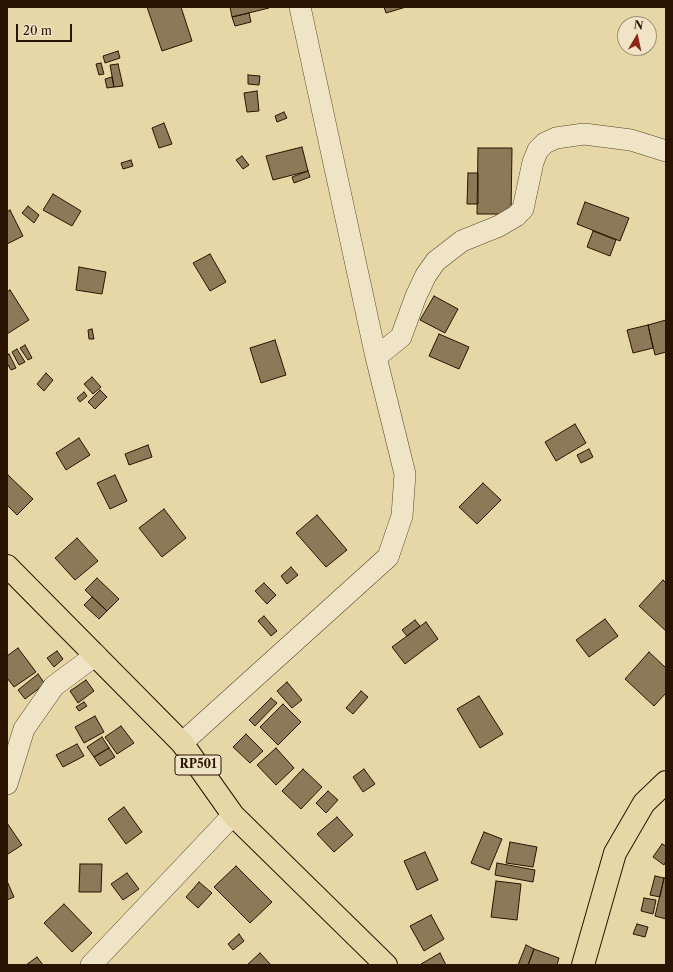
<!DOCTYPE html>
<html>
<head>
<meta charset="utf-8">
<style>
	body { margin:0 }
	#map { position:relative; width:673px; height:972px; overflow:hidden; background:#e6d7a7; font-family:"Libre Caslon Text",serif }
	canvas { display:block }
	.frame { position:absolute; inset:0; border:8px solid #2b1301; pointer-events:none }
	.north { position:absolute; left:617px; top:16px; width:40px; height:40px; box-sizing:border-box; background:#efe5c6; border:1px solid #a19177; border-radius:50%; rotate:9deg; font-size:11px; font-weight:700; line-height:16px; text-align:center; color:#2b1301 }
	.north::after { content:''; display:block; margin:auto; width:14px; height:18px; background:#8f2418; clip-path:polygon(50% 0,100% 100%,50% 72%,0 100%) }
	.scale { position:absolute; left:16px; top:24px; width:56px; height:18px; box-sizing:border-box; border:2px solid #2b1301; border-top:0; padding-left:5px; font-size:12px; line-height:14px; white-space:nowrap; color:#2b1301; -webkit-text-stroke:3px #efe5c6; paint-order:stroke }
</style>
</head>
<body>
<div id="map">
<canvas width="673" height="972"></canvas>
<div class="frame"></div>
<div class="north">N</div>
<div class="scale">20 m</div>
</div>
<script>
const g = document.querySelector('canvas').getContext('2d');
g.lineJoin = 'round';
function fillPath(path, color) {
  g.fillStyle = color;
  g.fill(path, 'evenodd');
}
function shape(rows) {
  const path = new Path2D();
  for (const r of rows) {
    path.moveTo(r[0], r[1]);
    for (let i = 2; i < r.length; i += 2) path.lineTo(r[i], r[i + 1]);
  }
  return path;
}
function strokePath(path, color, width, dash) {
  g.strokeStyle = color;
  g.lineWidth = width;
  g.lineCap = dash ? 'butt' : 'round';
  g.setLineDash(dash || []);
  g.stroke(path);
}
function drawText(font, color, halo, rows, align = 'center') {
  g.font = font + ' "Libre Caslon Text",serif';
  g.lineWidth = 3;
  g.setLineDash([]);
  g.textBaseline = 'middle';
  g.strokeStyle = halo;
  g.fillStyle = color;
  for (const [text, x, y, turn = 0] of rows) {
    g.save();
    g.translate(x, y);
    g.rotate((+turn || 0) * Math.PI / 180);
    g.textAlign = isNaN(turn) ? turn : align;
    if (halo) g.strokeText(text, 0, 0);
    g.fillText(text, 0, 0);
    g.restore();
  }
}
const building = shape([
	[147,7,181,7,192,41,162,51,147,7],
	[230,7,269,7,269,8,232,17,230,7],
	[384,7,406,7,386,13,384,7],
	[249,13,251,22,235,26,232,17,249,13],
	[118,51,120,58,105,63,103,56,118,51],
	[101,63,104,74,99,75,96,64,101,63],
	[118,64,123,86,114,87,110,65,118,64],
	[248,75,260,76,259,85,248,84,248,75],
	[112,77,114,87,107,88,105,79,112,77],
	[257,91,259,111,247,112,244,93,257,91],
	[284,112,287,118,277,122,275,116,284,112],
	[164,123,172,144,159,148,152,128,164,123],
	[302,147,308,171,273,180,266,156,302,147],
	[478,148,512,148,511,214,477,214,478,148],
	[242,156,249,165,243,169,236,160,242,156],
	[131,160,133,166,123,169,121,163,131,160],
	[308,171,310,177,294,183,292,177,308,171],
	[468,173,478,173,478,204,467,204,468,173],
	[53,194,81,211,72,226,43,210,53,194],
	[585,202,629,218,620,241,577,224,585,202],
	[28,206,39,215,34,223,22,213,28,206],
	[10,210,23,236,7,244,7,212,10,210],
	[593,231,616,240,610,256,587,247,593,231],
	[210,254,226,282,210,291,193,263,210,254],
	[79,267,106,272,102,294,76,290,79,267],
	[10,290,29,320,7,334,7,292,10,290],
	[434,296,458,309,445,333,420,320,434,296],
	[666,320,666,352,655,355,648,325,666,320],
	[648,325,653,348,633,353,627,330,648,325],
	[92,329,94,339,89,339,88,330,92,329],
	[439,334,469,347,459,369,429,356,439,334],
	[275,340,286,375,261,383,250,348,275,340],
	[25,345,32,358,28,360,20,348,25,345],
	[17,349,25,362,19,365,12,352,17,349],
	[9,354,16,368,11,370,7,363,7,356,9,354],
	[46,373,53,380,44,391,37,384,46,373],
	[92,377,101,387,93,394,84,384,92,377],
	[100,390,107,397,95,409,88,402,100,390],
	[84,392,87,396,80,402,77,398,84,392],
	[575,424,586,443,556,461,545,442,575,424],
	[79,438,90,455,66,470,56,453,79,438],
	[148,445,152,457,129,465,125,454,148,445],
	[589,449,593,457,581,463,577,455,589,449],
	[8,475,33,499,17,515,7,505,7,476,8,475],
	[115,475,127,501,110,509,97,483,115,475],
	[483,483,501,500,477,524,459,507,483,483],
	[164,509,186,538,162,557,139,528,164,509],
	[317,515,347,550,326,567,296,533,317,515],
	[77,538,98,561,75,580,55,558,77,538],
	[291,567,298,575,287,584,281,576,291,567],
	[97,578,119,599,107,611,85,590,97,578],
	[663,580,666,583,666,631,639,606,663,580],
	[264,583,276,595,267,604,255,591,264,583],
	[92,597,107,611,99,619,84,605,92,597],
	[264,616,277,631,271,636,258,621,264,616],
	[605,619,618,636,589,657,576,640,605,619],
	[415,620,420,626,407,636,402,630,415,620],
	[426,622,438,639,405,664,392,647,426,622],
	[18,648,36,672,14,687,7,678,7,656,18,648],
	[57,651,63,659,54,667,47,658,57,651],
	[649,652,666,668,666,693,654,706,625,679,649,652],
	[38,674,45,684,25,699,18,690,38,674],
	[86,680,94,691,78,703,70,691,86,680],
	[287,682,302,700,292,708,277,691,287,682],
	[361,691,368,697,353,714,346,708,361,691],
	[479,696,503,734,480,748,457,709,479,696],
	[271,698,277,703,255,726,249,720,271,698],
	[84,702,87,706,79,711,76,707,84,702],
	[283,704,301,722,278,745,260,727,283,704],
	[95,716,104,732,84,743,75,727,95,716],
	[121,726,134,743,117,754,105,737,121,726],
	[246,734,263,751,250,763,233,747,246,734],
	[102,737,109,748,94,757,87,747,102,737],
	[77,744,84,756,63,767,56,755,77,744],
	[109,748,115,757,100,766,94,757,109,748],
	[276,748,294,768,276,785,257,765,276,748],
	[303,769,322,787,301,809,282,791,303,769],
	[364,769,375,784,363,792,353,777,364,769],
	[328,791,338,800,326,813,316,803,328,791],
	[124,807,142,832,126,844,108,819,124,807],
	[337,817,353,835,334,852,317,834,337,817],
	[7,823,22,845,8,854,7,853,7,823],
	[484,832,502,839,489,870,471,863,484,832],
	[510,842,537,847,533,867,506,863,510,842],
	[662,844,666,846,666,861,664,865,653,857,662,844],
	[425,852,438,880,417,890,404,861,425,852],
	[497,863,535,870,533,882,495,875,497,863],
	[80,864,102,864,101,892,79,892,80,864],
	[236,866,272,902,250,923,214,887,236,866],
	[127,873,139,889,123,900,111,884,127,873],
	[655,876,664,878,660,897,650,895,655,876],
	[664,878,666,878,666,919,655,916,664,878],
	[7,881,14,897,7,900,7,881],
	[496,881,521,884,517,920,491,917,496,881],
	[199,882,212,893,198,908,186,897,199,882],
	[644,898,656,900,653,914,641,911,644,898],
	[64,904,92,933,72,952,44,923,64,904],
	[431,915,444,939,424,951,410,926,431,915],
	[637,924,648,927,645,937,633,934,637,924],
	[239,934,244,941,233,950,228,944,239,934],
	[526,945,534,949,528,965,518,965,526,945],
	[534,949,559,958,557,965,528,965,534,949],
	[260,953,271,965,247,965,260,953],
	[440,953,446,965,421,965,421,964,440,953],
	[37,957,43,965,26,965,37,957]
]);
fillPath(building, '#8c7957');
strokePath(building, '#2b1301', 1);
const minor = shape([
	[376,357,401,337,416,296,426,275,436,261,462,241,499,226,516,216,523,209,533,162,538,150,545,143,556,138,584,134,631,140,666,151],
	[182,743,388,557,402,516,405,474,376,357,300,7],
	[7,784,24,729,54,686,96,655],
	[91,965,233,815]
]);
const major = shape([
	[7,566,182,743,233,815,386,965],
	[583,965,615,853,644,803,666,782]
]);
strokePath(minor, '#5a442a', 22);
strokePath(major, '#2b1301', 24);
strokePath(minor, '#efe5c6', 21);
strokePath(major, '#e6d7a7', 22);
for (const [x, y, w] of [
	[198,765,46]
]) {
  const box = new Path2D();
  box.roundRect(x - w / 2, y - 10, w, 20, 3);
  g.fillStyle = '#efe5c6';
  g.fill(box);
  strokePath(box, '#2b1301', 1);
}
drawText('bold 12px', '#2b1301', null, [
	["RP501",198,765]
]);
</script>
</body>
</html>
